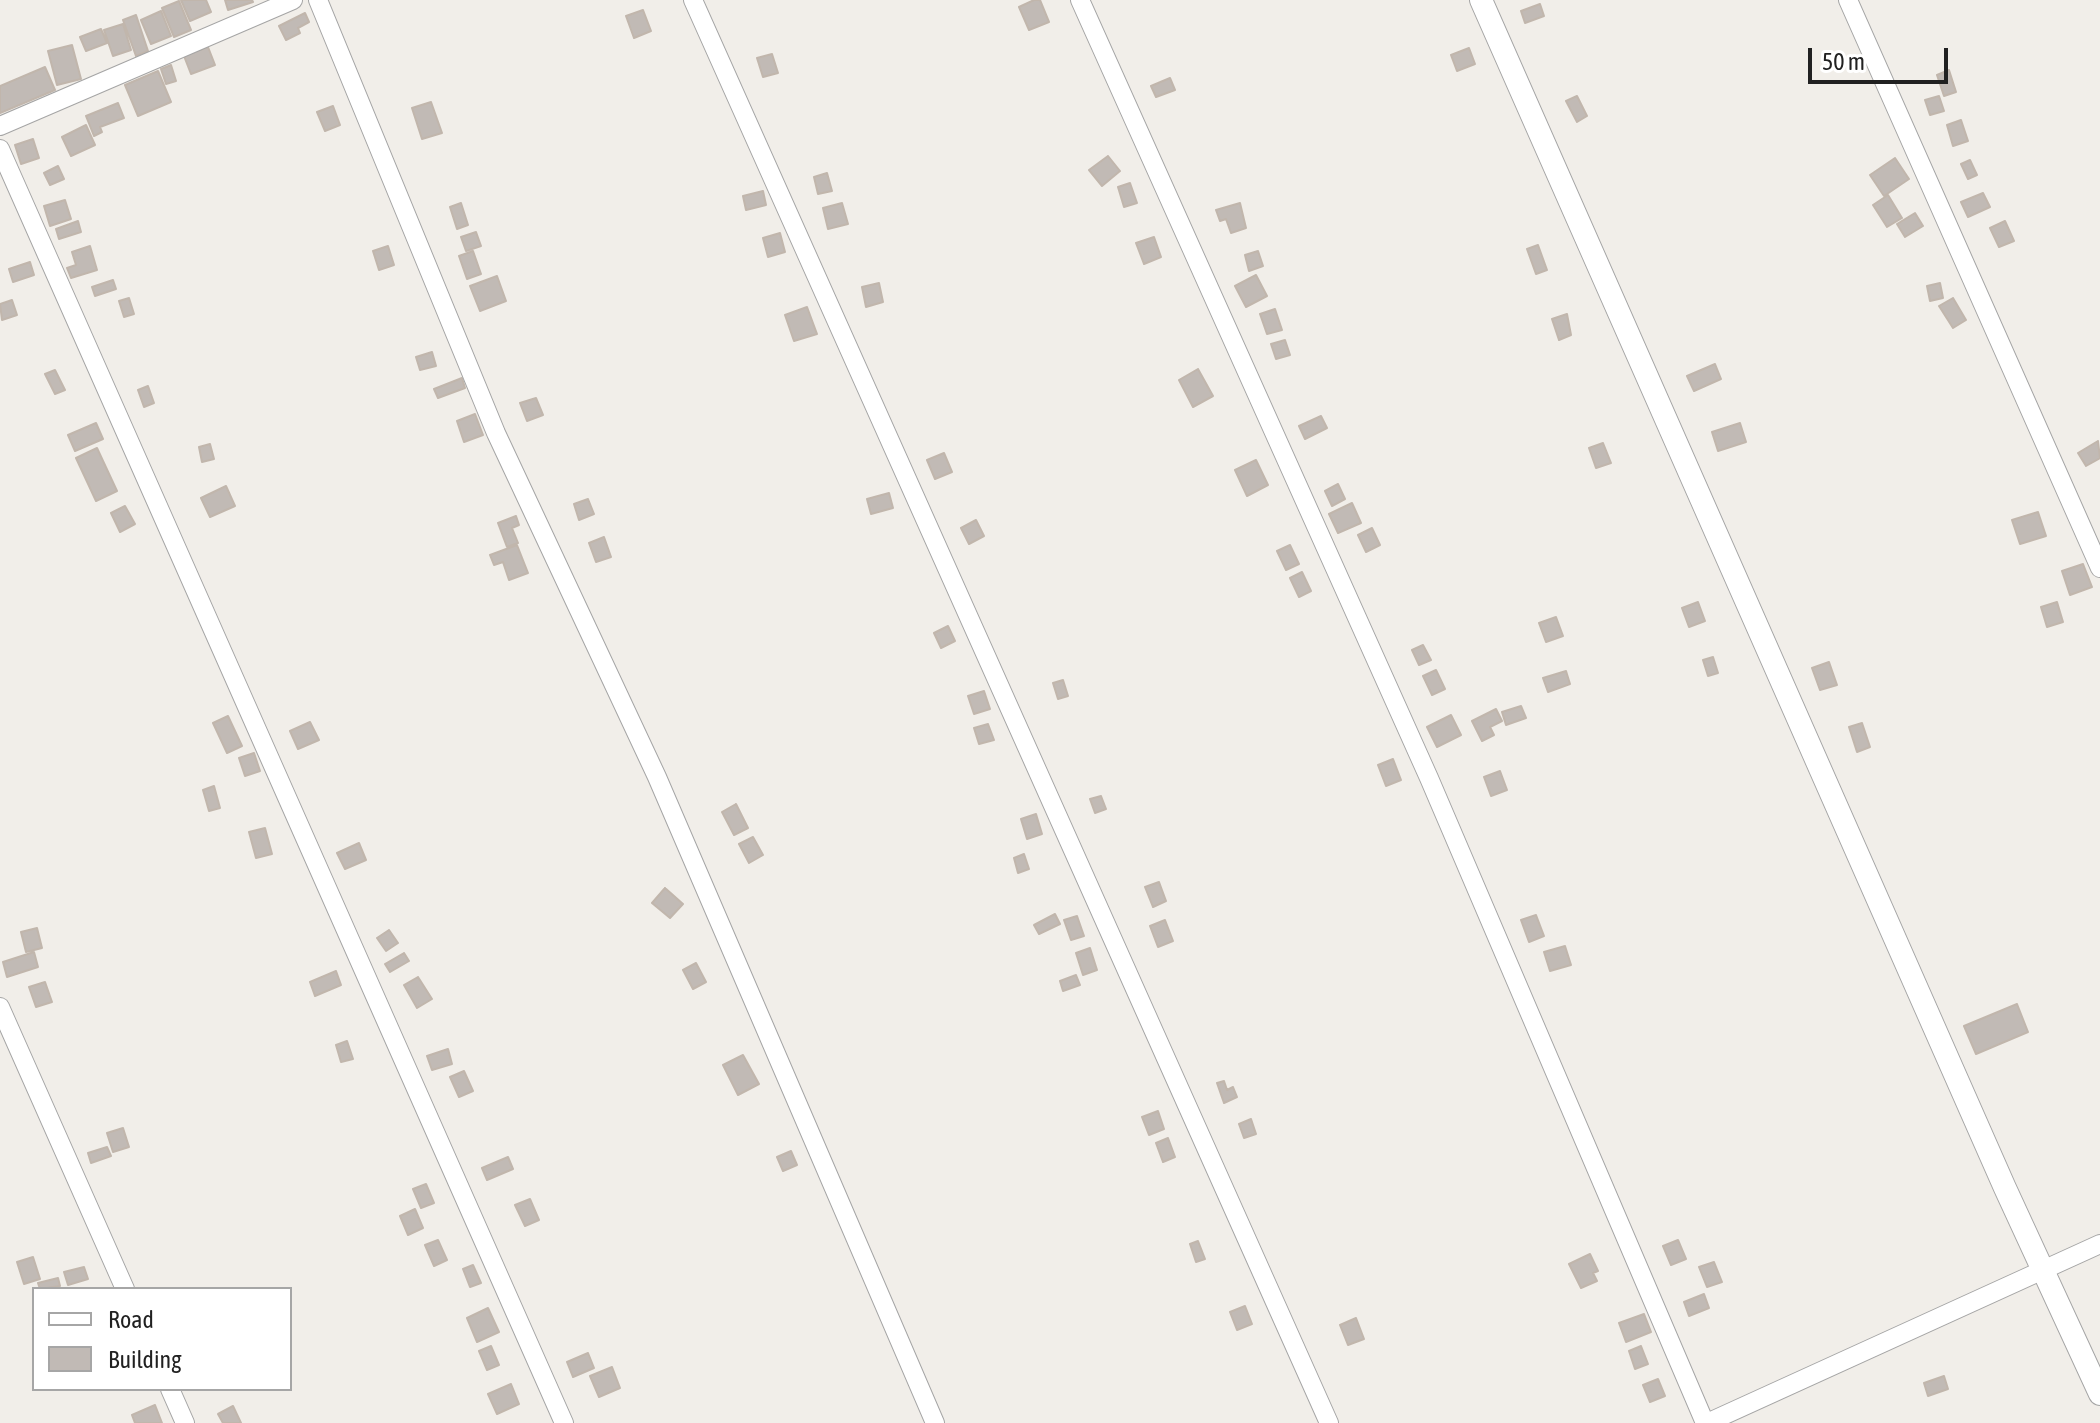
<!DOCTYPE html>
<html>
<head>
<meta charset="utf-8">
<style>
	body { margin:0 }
	#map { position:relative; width:2100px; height:1423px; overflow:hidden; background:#f1eee9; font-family:"Asap Condensed",sans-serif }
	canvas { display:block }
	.legend { position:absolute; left:32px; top:1287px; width:260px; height:104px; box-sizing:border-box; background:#fff; border:2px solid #a6a6a6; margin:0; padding:10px 14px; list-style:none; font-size:24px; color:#212121 }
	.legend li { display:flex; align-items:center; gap:16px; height:40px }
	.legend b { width:40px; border:2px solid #a6a6a6 }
	.scale { position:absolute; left:1808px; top:48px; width:140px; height:36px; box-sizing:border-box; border:4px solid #212121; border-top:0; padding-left:10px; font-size:24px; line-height:28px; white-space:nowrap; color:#212121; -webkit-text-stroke:6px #fff; paint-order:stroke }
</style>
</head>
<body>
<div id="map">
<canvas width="2100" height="1423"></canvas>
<ul class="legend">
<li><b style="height:10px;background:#fff"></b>Road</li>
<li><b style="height:22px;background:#c1bab5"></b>Building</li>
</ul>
<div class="scale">50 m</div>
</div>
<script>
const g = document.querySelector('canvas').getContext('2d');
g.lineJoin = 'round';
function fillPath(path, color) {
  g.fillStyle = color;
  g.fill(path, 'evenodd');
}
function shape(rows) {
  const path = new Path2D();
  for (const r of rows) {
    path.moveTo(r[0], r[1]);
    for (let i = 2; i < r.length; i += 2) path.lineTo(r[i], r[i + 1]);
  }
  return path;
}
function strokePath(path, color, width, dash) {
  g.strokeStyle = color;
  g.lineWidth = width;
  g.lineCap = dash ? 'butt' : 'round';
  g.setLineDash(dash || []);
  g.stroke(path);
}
const building = shape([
	[181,0,206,0,211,12,190,21,181,0],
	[225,0,252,0,253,2,228,10,225,0],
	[1034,0,1040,0,1049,22,1029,30,1019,7,1034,0],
	[179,1,191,30,174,37,162,8,179,1],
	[1540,4,1544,16,1525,23,1521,11,1540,4],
	[643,10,651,31,634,38,626,16,643,10],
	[161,11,171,36,151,44,141,20,161,11],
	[305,13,309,22,298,28,300,33,286,40,279,26,305,13],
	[136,15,148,51,136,56,123,20,136,15],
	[123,24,131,50,113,56,104,30,123,24],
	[101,29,107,43,86,51,80,37,101,29],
	[72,45,81,79,57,85,48,51,72,45],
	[208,47,215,65,191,74,184,56,208,47],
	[1469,48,1475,64,1457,71,1451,55,1469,48],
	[772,54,778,73,763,77,757,58,772,54],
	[171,65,176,81,166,84,161,69,171,65],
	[45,67,55,90,0,113,0,86,45,67],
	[1949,70,1956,92,1944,96,1937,75,1949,70],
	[158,71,171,102,138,116,125,85,158,71],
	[1170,78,1175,90,1156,97,1151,86,1170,78],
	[1577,96,1587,116,1577,122,1566,101,1577,96],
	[1939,96,1944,111,1930,115,1925,100,1939,96],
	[431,102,442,133,422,139,412,108,431,102],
	[118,103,124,118,100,127,102,132,94,136,86,116,118,103],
	[333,106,340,125,325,131,317,112,333,106],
	[1961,120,1968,141,1953,146,1947,125,1961,120],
	[86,125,95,145,71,156,62,137,86,125],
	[33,139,39,158,21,164,15,145,33,139],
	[1108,156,1120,171,1102,186,1089,170,1108,156],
	[1895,158,1909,179,1884,196,1870,175,1895,158],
	[1970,160,1977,175,1968,179,1961,164,1970,160],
	[58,166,64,179,50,185,44,173,58,166],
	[827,173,832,191,818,194,814,177,827,173],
	[1130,183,1137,203,1124,207,1118,187,1130,183],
	[763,191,766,205,746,210,743,196,763,191],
	[1983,193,1990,207,1968,217,1961,202,1983,193],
	[1888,195,1902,218,1887,227,1873,205,1888,195],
	[65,200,71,219,50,226,44,206,65,200],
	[461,203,468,225,457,229,450,207,461,203],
	[842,203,848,224,828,229,823,208,842,203],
	[1240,203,1246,228,1231,233,1226,219,1220,221,1216,210,1240,203],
	[1915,213,1923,226,1905,237,1897,224,1915,213],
	[78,221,81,232,59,239,56,229,78,221],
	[2005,221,2014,241,1999,247,1990,228,2005,221],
	[476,232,481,246,466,251,461,237,476,232],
	[780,233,785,252,768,257,763,238,780,233],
	[1154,237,1161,257,1144,264,1136,243,1154,237],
	[1538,245,1547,270,1536,274,1527,249,1538,245],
	[90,246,97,270,71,278,67,268,76,265,72,252,90,246],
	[388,246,394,265,379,270,373,251,388,246],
	[473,251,481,274,467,279,459,256,473,251],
	[1258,251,1263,266,1249,271,1245,255,1258,251],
	[30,262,34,275,13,282,9,269,30,262],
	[1256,275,1267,296,1246,307,1235,286,1256,275],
	[497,276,506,301,480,311,470,286,497,276],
	[113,280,116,289,95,296,92,287,113,280],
	[879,283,883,302,866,307,862,287,879,283],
	[1940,283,1943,298,1930,301,1927,286,1940,283],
	[129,298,134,314,124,317,119,301,129,298],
	[1953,298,1966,320,1953,328,1939,306,1953,298],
	[12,300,17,315,2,320,0,304,12,300],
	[807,307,817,334,794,341,785,315,807,307],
	[1275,309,1282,330,1267,334,1260,314,1275,309],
	[1567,314,1571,335,1559,340,1552,319,1567,314],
	[1285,340,1290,355,1276,359,1271,344,1285,340],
	[432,352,436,366,420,370,416,357,432,352],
	[1715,364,1721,379,1694,391,1687,376,1715,364],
	[1198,369,1213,396,1193,407,1179,380,1198,369],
	[55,370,65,390,55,394,45,374,55,370],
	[462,378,465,388,438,398,434,389,462,378],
	[148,386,154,403,144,407,138,390,148,386],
	[536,398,543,415,527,421,520,403,536,398],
	[475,414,483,435,464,442,457,421,475,414],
	[1321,416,1327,428,1305,439,1299,426,1321,416],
	[96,423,103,439,75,451,68,435,96,423],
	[1740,423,1746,442,1718,451,1712,432,1740,423],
	[2098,441,2100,458,2086,466,2078,453,2098,441],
	[1603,443,1611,463,1596,468,1589,448,1603,443],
	[210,444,214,459,202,462,199,447,210,444],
	[97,448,117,491,96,501,76,458,97,448],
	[944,453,952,472,935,479,927,460,944,453],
	[1256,460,1268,485,1247,496,1235,470,1256,460],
	[1338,484,1345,499,1332,506,1325,491,1338,484],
	[226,486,235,506,210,517,201,498,226,486],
	[889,493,893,508,871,514,867,499,889,493],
	[588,499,594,514,579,520,574,504,588,499],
	[1352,503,1361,523,1338,533,1329,514,1352,503],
	[125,506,135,524,120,532,111,513,125,506],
	[2038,512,2046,536,2020,544,2012,520,2038,512],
	[516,516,519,525,512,528,518,543,507,547,498,523,516,516],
	[976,520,984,536,969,544,961,528,976,520],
	[1372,528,1380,545,1366,552,1358,535,1372,528],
	[604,537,611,557,596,562,589,543,604,537],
	[517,545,528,573,509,580,503,562,494,565,490,555,517,545],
	[1290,545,1299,564,1286,570,1277,551,1290,545],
	[2083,564,2092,587,2070,595,2062,571,2083,564],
	[1302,572,1311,591,1299,597,1290,578,1302,572],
	[1698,602,1705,621,1689,627,1682,608,1698,602],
	[2057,602,2063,622,2047,627,2041,607,2057,602],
	[1556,617,1563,636,1546,642,1539,623,1556,617],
	[948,626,955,641,941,648,934,633,948,626],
	[1423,645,1431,660,1419,665,1412,650,1423,645],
	[1713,657,1718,673,1708,676,1703,660,1713,657],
	[1829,662,1837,685,1820,690,1812,668,1829,662],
	[1436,670,1445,689,1432,695,1423,676,1436,670],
	[1566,671,1570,684,1548,692,1543,678,1566,671],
	[1063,680,1068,696,1058,699,1053,683,1063,680],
	[984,691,990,709,974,714,968,696,984,691],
	[1521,706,1526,718,1506,725,1502,712,1521,706],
	[1496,709,1502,721,1490,727,1494,735,1482,741,1472,721,1496,709],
	[1451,715,1461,735,1437,747,1427,727,1451,715],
	[228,716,242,746,227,753,213,723,228,716],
	[310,722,319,740,298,749,290,731,310,722],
	[1862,723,1870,747,1857,752,1849,727,1862,723],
	[988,724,994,740,979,744,974,728,988,724],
	[254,753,260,771,245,776,239,758,254,753],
	[1393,759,1401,780,1386,786,1378,765,1393,759],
	[1500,771,1507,790,1491,796,1484,777,1500,771],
	[214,786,220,808,209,811,203,790,214,786],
	[1101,796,1106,809,1095,813,1090,799,1101,796],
	[736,804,748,828,734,835,722,812,736,804],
	[1036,814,1042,834,1027,839,1021,819,1036,814],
	[265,828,272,854,256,858,249,832,265,828],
	[753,837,763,855,749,863,739,844,753,837],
	[359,843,366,860,345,869,337,853,359,843],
	[1024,854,1029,869,1018,873,1014,858,1024,854],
	[1159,882,1166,901,1153,907,1145,887,1159,882],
	[665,888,683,904,670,918,652,903,665,888],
	[1055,914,1060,924,1039,934,1034,925,1055,914],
	[1536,915,1544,936,1529,942,1521,920,1536,915],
	[1077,916,1084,936,1071,940,1064,920,1077,916],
	[1165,920,1173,941,1158,947,1150,926,1165,920],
	[37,928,42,948,26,952,21,932,37,928],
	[389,930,398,943,386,951,377,938,389,930],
	[1565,946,1571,965,1550,971,1544,952,1565,946],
	[1090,948,1097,970,1083,975,1076,953,1090,948],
	[34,952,38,967,7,977,3,962,34,952],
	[404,953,409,961,390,972,385,964,404,953],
	[696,963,706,982,693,989,683,970,696,963],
	[336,971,341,985,315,996,310,982,336,971],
	[1076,975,1080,985,1063,991,1060,981,1076,975],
	[418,977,432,999,417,1008,404,985,418,977],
	[45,982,52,1002,36,1007,29,987,45,982],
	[2017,1004,2028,1032,1976,1054,1964,1026,2017,1004],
	[347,1041,353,1059,341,1062,336,1045,347,1041],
	[448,1049,452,1064,432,1070,427,1056,448,1049],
	[743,1055,759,1084,738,1095,723,1065,743,1055],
	[464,1071,473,1091,459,1097,450,1077,464,1071],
	[1224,1081,1227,1090,1233,1087,1237,1097,1224,1103,1217,1083,1224,1081],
	[1158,1111,1164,1129,1149,1135,1142,1117,1158,1111],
	[1251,1119,1256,1134,1244,1138,1239,1124,1251,1119],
	[123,1128,129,1147,113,1152,107,1133,123,1128],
	[1168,1138,1175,1157,1163,1162,1156,1143,1168,1138],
	[107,1147,111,1156,91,1163,88,1153,107,1147],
	[791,1151,797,1165,783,1171,777,1157,791,1151],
	[508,1157,513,1169,487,1180,482,1168,508,1157],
	[426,1184,434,1203,421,1208,413,1189,426,1184],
	[530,1199,539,1220,525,1226,515,1205,530,1199],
	[415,1209,423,1228,408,1235,400,1216,415,1209],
	[438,1240,447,1260,434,1266,425,1245,438,1240],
	[1678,1240,1686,1259,1671,1265,1663,1246,1678,1240],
	[1198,1241,1205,1259,1196,1262,1190,1244,1198,1241],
	[1590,1254,1598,1271,1593,1273,1597,1281,1581,1288,1569,1264,1590,1254],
	[33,1257,40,1279,24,1284,17,1262,33,1257],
	[1714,1262,1722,1282,1707,1287,1699,1267,1714,1262],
	[473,1265,481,1283,470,1287,463,1269,473,1265],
	[84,1267,88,1279,68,1285,64,1272,84,1267],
	[58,1278,60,1286,40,1289,38,1283,58,1278],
	[1704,1294,1709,1308,1689,1316,1684,1302,1704,1294],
	[1245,1306,1252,1324,1237,1330,1230,1312,1245,1306],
	[488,1308,499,1332,477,1342,467,1318,488,1308],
	[1644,1314,1651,1332,1626,1342,1619,1323,1644,1314],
	[1356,1318,1364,1339,1348,1345,1340,1325,1356,1318],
	[491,1346,499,1365,487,1370,479,1351,491,1346],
	[1641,1346,1648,1364,1635,1369,1629,1351,1641,1346],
	[588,1353,594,1368,573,1377,567,1362,588,1353],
	[612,1367,620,1388,599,1397,590,1376,612,1367],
	[1944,1376,1948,1389,1928,1396,1924,1383,1944,1376],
	[1658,1379,1665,1396,1650,1402,1643,1385,1658,1379],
	[511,1384,519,1404,497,1414,488,1394,511,1384],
	[155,1405,162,1423,135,1423,132,1415,155,1405],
	[233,1406,241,1423,223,1423,218,1414,233,1406]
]);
fillPath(building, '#c1bab5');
strokePath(building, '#c1b6ac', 2);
const minor = shape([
	[318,0,496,433,657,777,935,1423],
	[693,0,1329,1423],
	[1080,0,1429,778,1705,1423],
	[1848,0,2100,568],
	[0,126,293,0],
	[0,149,564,1423],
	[0,1007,125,1289],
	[170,1389,185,1423],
	[1707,1423,2100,1244]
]);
const tertiary = shape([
	[1481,0,2005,1188,2100,1394]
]);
strokePath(minor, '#a5a5a5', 20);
strokePath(tertiary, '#a5a5a5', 24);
strokePath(minor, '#fff', 18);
strokePath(tertiary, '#fff', 22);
</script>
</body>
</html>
